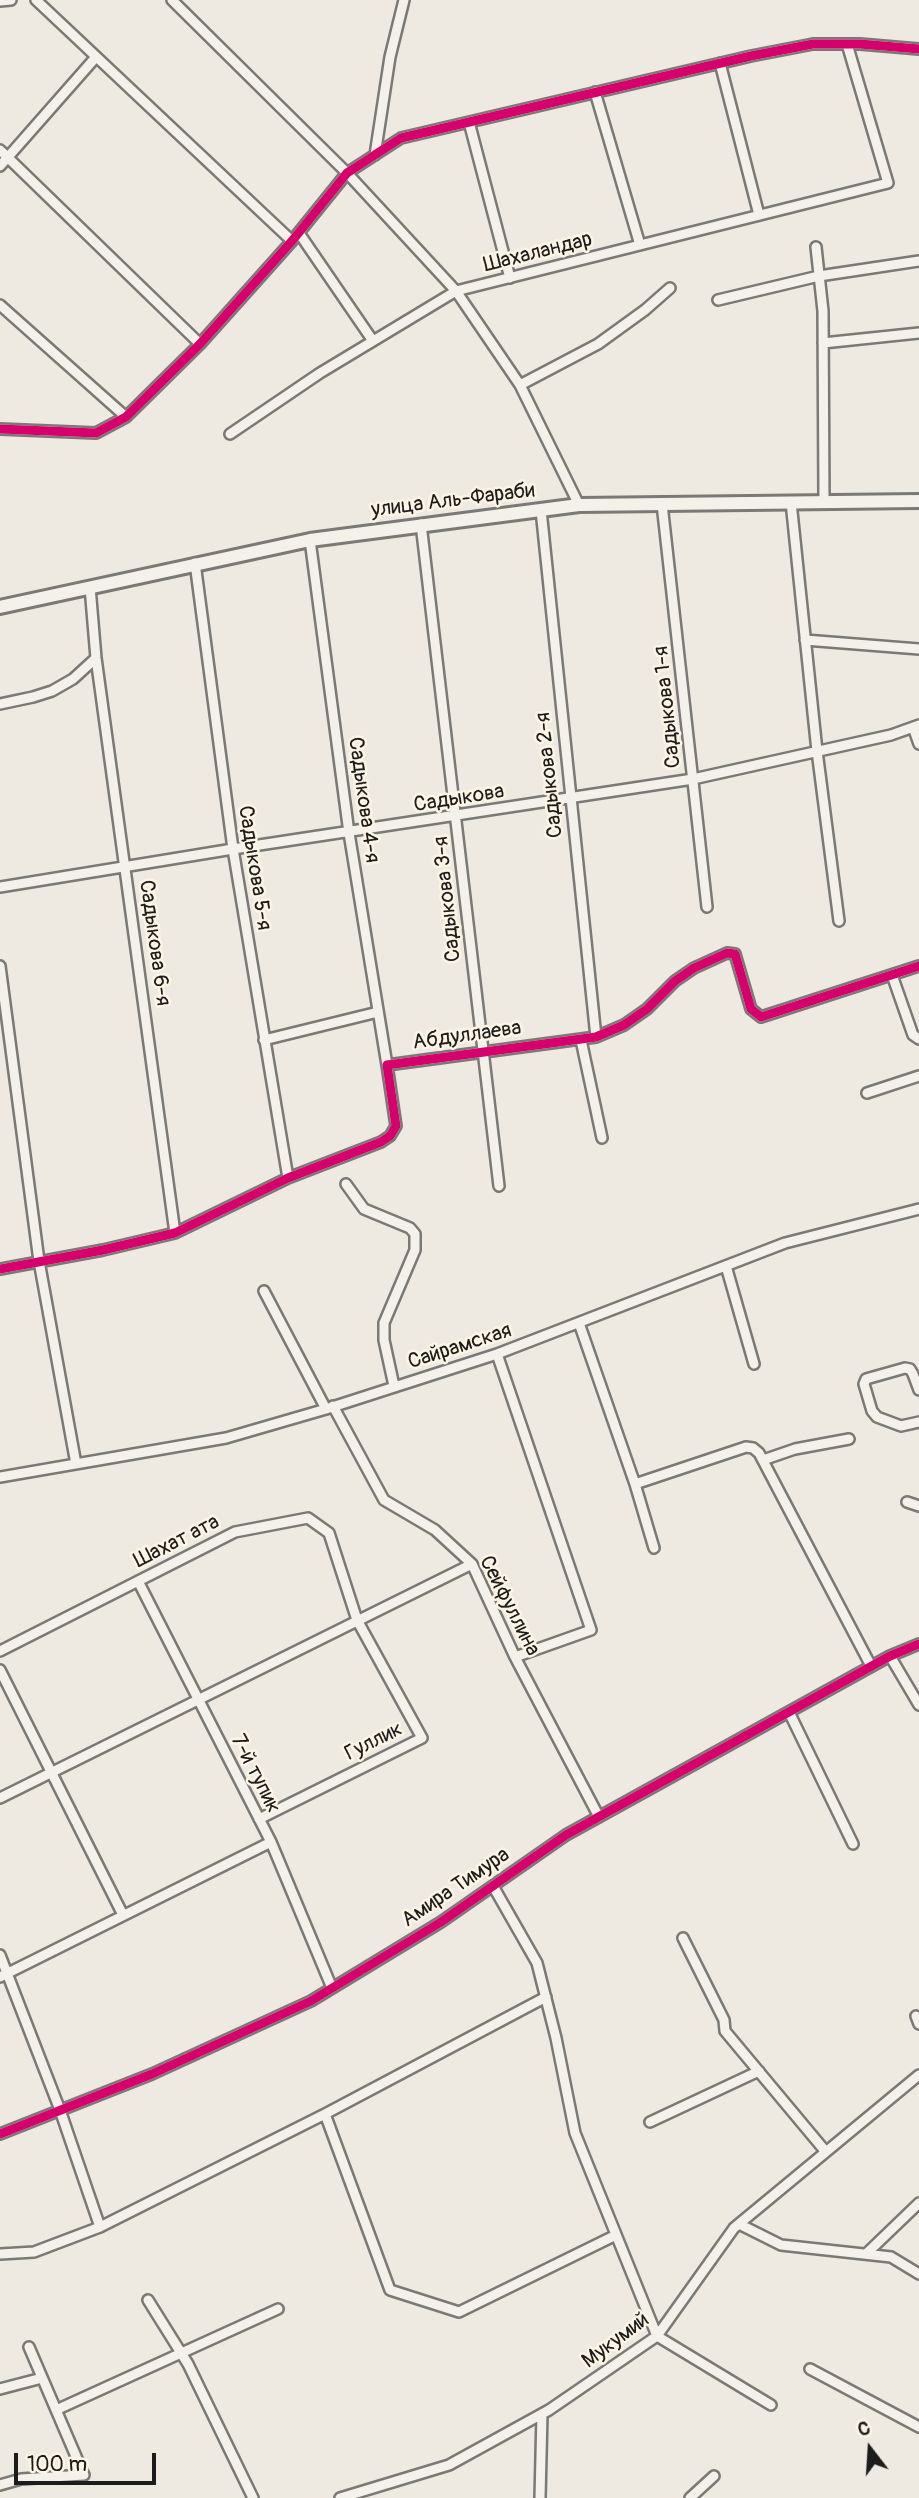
<!DOCTYPE html>
<html>
<head>
<meta charset="utf-8">
<style>
	body { margin:0 }
	#map { position:relative; width:919px; height:2498px; overflow:hidden; background:#eeeae2; font-family:Pangolin,sans-serif }
	canvas { display:block }
	.north { position:absolute; left:835px; top:2414px; width:70px; height:70px; -webkit-text-stroke:5px #fcf5e5; paint-order:stroke; rotate:343deg; font-size:19px; font-weight:700; line-height:28px; text-align:center; color:#1c1c1c }
	.north::after { content:''; display:block; margin:auto; width:24px; height:32px; background:#1c1c1c; clip-path:polygon(50% 0,100% 100%,50% 72%,0 100%) }
	.scale { position:absolute; left:14px; top:2453px; width:142px; height:32px; box-sizing:border-box; border:4px solid #1c1c1c; border-top:0; padding-left:9px; font-size:21px; line-height:24px; white-space:nowrap; color:#1c1c1c; -webkit-text-stroke:5px #fcf5e5; paint-order:stroke }
</style>
</head>
<body>
<div id="map">
<canvas width="919" height="2498"></canvas>
<div class="north">С</div>
<div class="scale">100 m</div>
</div>
<script>
const g = document.querySelector('canvas').getContext('2d');
g.lineJoin = 'round';
function shape(rows) {
  const path = new Path2D();
  for (const r of rows) {
    path.moveTo(r[0], r[1]);
    for (let i = 2; i < r.length; i += 2) path.lineTo(r[i], r[i + 1]);
  }
  return path;
}
function strokePath(path, color, width, dash) {
  g.strokeStyle = color;
  g.lineWidth = width;
  g.lineCap = dash ? 'butt' : 'round';
  g.setLineDash(dash || []);
  g.stroke(path);
}
function drawText(font, color, halo, rows, align = 'center') {
  g.font = font + ' Pangolin,sans-serif';
  g.lineWidth = 5;
  g.setLineDash([]);
  g.textBaseline = 'middle';
  g.strokeStyle = halo;
  g.fillStyle = color;
  for (const [text, x, y, turn = 0] of rows) {
    g.save();
    g.translate(x, y);
    g.rotate((+turn || 0) * Math.PI / 180);
    g.textAlign = isNaN(turn) ? turn : align;
    if (halo) g.strokeText(text, 0, 0);
    g.fillText(text, 0, 0);
    g.restore();
  }
}
const minor = shape([
	[36,0,292,241],
	[172,0,347,173,456,291,520,385,579,505],
	[0,1,11,0],
	[720,63,759,215],
	[595,92,640,245],
	[469,122,510,278],
	[0,150,200,344],
	[375,155,390,57,404,0],
	[0,166,96,57],
	[299,233,373,341],
	[816,247,823,311,824,502],
	[718,300,819,276,919,261],
	[0,305,126,417],
	[823,343,919,333],
	[520,385,598,344,645,310,670,288],
	[0,429,96,433,126,417,200,344,292,241,347,173,401,138,751,56,813,44,860,44,919,49],
	[230,434,320,373,456,291,888,183,847,44],
	[791,502,817,751,839,921],
	[662,504,707,907],
	[541,510,596,1037],
	[421,524,499,1186],
	[310,540,349,833,387,1065],
	[195,563,233,849,288,1178],
	[90,587,96,658,175,1233],
	[805,640,919,649],
	[0,704,33,697,52,691,73,679,96,658],
	[913,727,919,744],
	[0,887,233,849,693,779,891,735,919,725],
	[0,966,39,1261,76,1464],
	[892,975,913,1035,919,1039],
	[264,1040,378,1012],
	[581,1040,602,1138],
	[867,1093,919,1076],
	[346,1184,364,1209,410,1228,415,1234,415,1250,384,1323,384,1340,394,1386],
	[726,1266,754,1364],
	[0,1269,103,1250,175,1233,288,1178,381,1142,390,1136,396,1126,387,1065,596,1037,624,1025,647,1009,675,981,694,968,727,953,735,954,751,1009,761,1017,919,966],
	[264,1291,326,1409],
	[579,1323,635,1484,746,1447,753,1448,759,1453,871,1666],
	[497,1354,591,1630,515,1657],
	[919,1390,913,1374,910,1369,905,1368,866,1379,864,1384,872,1411,877,1417,901,1426,919,1422],
	[333,1406,384,1500,435,1530,472,1564,515,1657,599,1817],
	[763,1460,795,1449,849,1439],
	[0,1477,226,1438,326,1409,497,1354,785,1243,919,1209],
	[635,1484,654,1548],
	[907,1502,919,1506],
	[138,1581,271,1842,332,1988],
	[0,1651,235,1532,308,1518,329,1533,357,1620,422,1738,259,1819],
	[890,1656,919,1705],
	[0,1670,123,1915],
	[789,1712,853,1844],
	[0,1798,472,1564],
	[493,1886,537,1963,556,2038,575,2133,657,2336,771,2405],
	[683,1938,724,2020,725,2031,826,2152],
	[0,1955,60,2110,100,2227],
	[0,1977,271,1842],
	[916,2016,919,2024],
	[325,2114,390,2290,459,2312,616,2235],
	[650,2122,759,2071],
	[0,2134,152,2074,311,2001,441,1922,566,1835,890,1656,919,1644],
	[739,2224,781,2245,891,2257,919,2274],
	[0,2254,34,2252,100,2227,325,2114,546,1997],
	[866,2254,919,2203],
	[148,2300,188,2364,253,2498],
	[810,2369,919,2427],
	[0,2389,42,2378],
	[56,2410,278,2309],
	[0,2485,21,2479,84,2475,29,2347],
	[340,2498,449,2465,549,2410,657,2336,734,2228,919,2075],
	[540,2498,542,2414],
	[690,2498,714,2476]
]);
const secondary = shape([
	[0,607,310,540,579,505,919,501]
]);
strokePath(minor, '#7a7975', 14);
strokePath(secondary, '#7a7975', 18);
strokePath(minor, '#f4f1ea', 9);
strokePath(secondary, '#f4f1ea', 12);
strokePath(shape([
	[0,429,96,433,126,417,200,344,292,241,347,173,401,138,751,56,813,44,860,44,919,49],
	[0,1269,103,1250,175,1233,288,1178,381,1142,390,1136,396,1126,387,1065,596,1037,624,1025,647,1009,675,981,694,968,727,953,735,954,751,1009,761,1017,919,966],
	[0,2134,152,2074,311,2001,441,1922,566,1835,890,1656,919,1644]
]), '#d6006c', 9);
drawText('21px', '#1c1c1c', '#fcf5e5', [
	["Шахаландар",538,253,-14],
	["улица Аль-Фараби",453,501,-7],
	["Садыкова 1-я",668,707,-96],
	["Садыкова 2-я",550,775,-96],
	["Садыкова",459,799,-9],
	["Садыкова 4-я",363,800,82],
	["Садыкова 5-я",254,868,81],
	["Садыкова 3-я",448,899,-96],
	["Садыкова 6-я",154,943,82],
	["Абдуллаева",467,1036,-8],
	["Сайрамская",460,1347,-18],
	["Шахат ата",177,1542,-27],
	["Сейфуллина",509,1606,63],
	["Гуллик",374,1742,-27],
	["7-й тупик",255,1774,63],
	["Амира Тимура",456,1888,-34],
	["Мукумий",616,2341,-37]
]);
</script>
</body>
</html>
